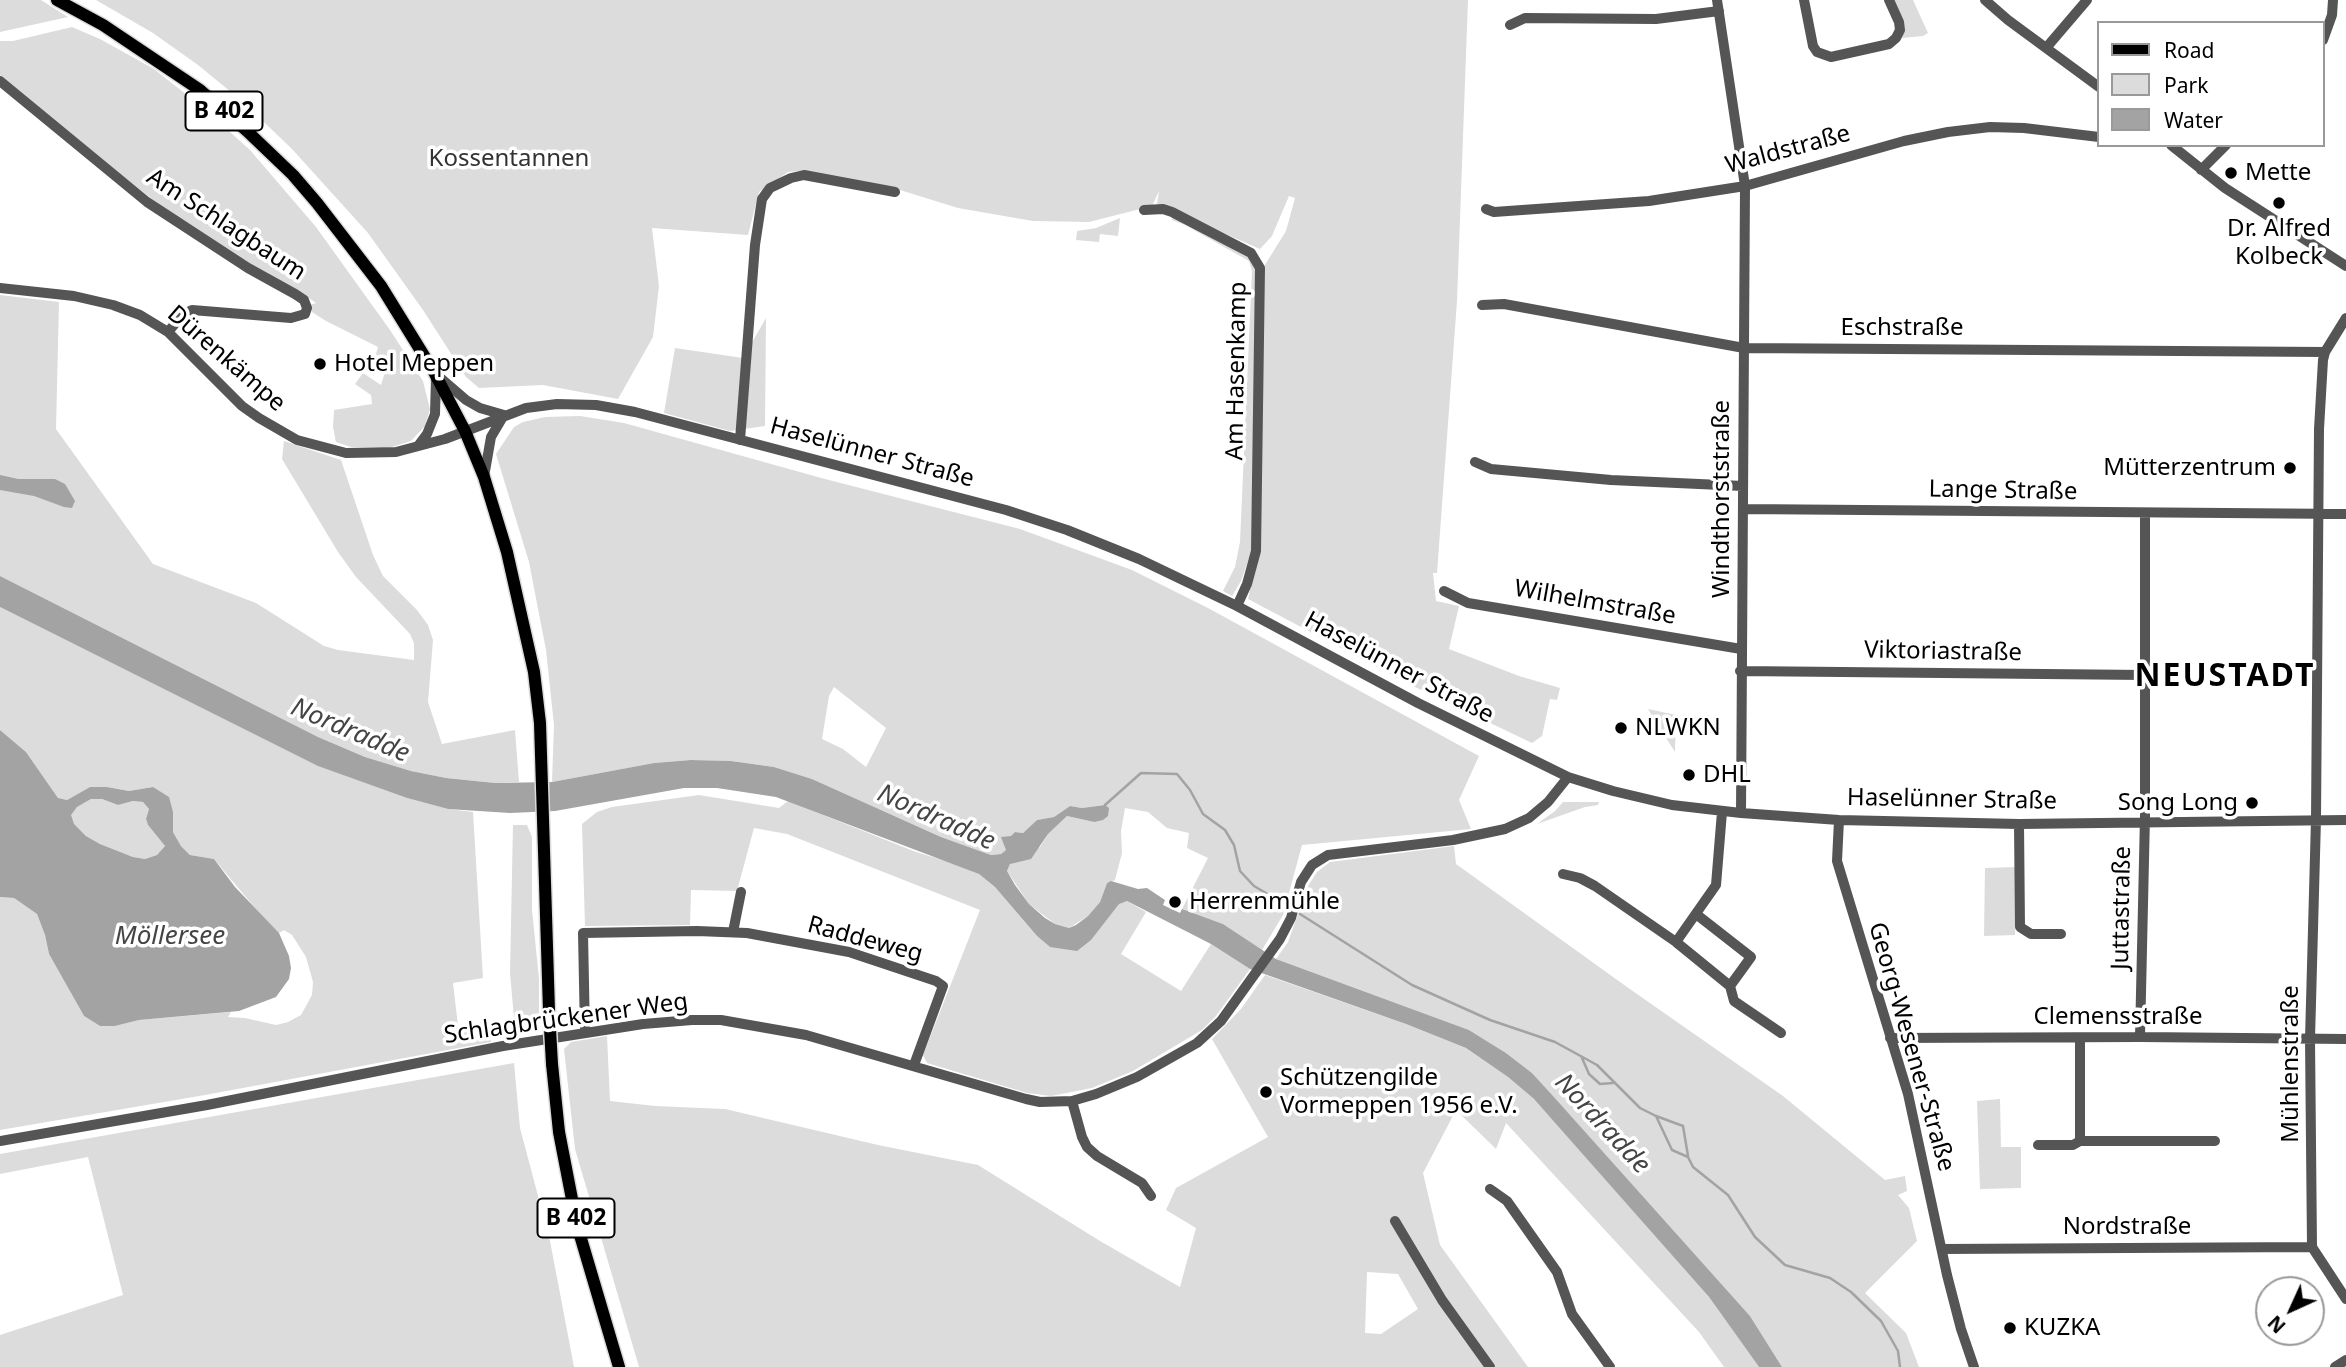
<!DOCTYPE html>
<html>
<head>
<meta charset="utf-8">
<style>
	body { margin:0 }
	#map { position:relative; width:2346px; height:1367px; overflow:hidden; background:#fff; font-family:"Noto Sans",sans-serif }
	canvas { display:block }
	.legend { position:absolute; left:2097px; top:21px; width:228px; height:126px; box-sizing:border-box; background:#fff; border:2px solid #999; margin:0; padding:9px 12px; list-style:none; font-size:21px; color:#000 }
	.legend li { display:flex; align-items:center; gap:14px; height:35px }
	.legend b { width:35px; border:2px solid #999 }
	.north { position:absolute; left:2255px; top:1276px; width:70px; height:70px; box-sizing:border-box; background:#fff; border:2px solid #999; border-radius:50%; rotate:225deg; font-size:19px; font-weight:700; line-height:28px; text-align:center; color:#000 }
	.north::after { content:''; display:block; margin:auto; width:24px; height:32px; background:#000; clip-path:polygon(50% 0,100% 100%,50% 72%,0 100%) }
</style>
</head>
<body>
<div id="map">
<canvas width="2346" height="1367"></canvas>
<ul class="legend">
<li><b style="height:9px;background:#000"></b>Road</li>
<li><b style="height:19px;background:#dcdcdc"></b>Park</li>
<li><b style="height:19px;background:#a3a3a3"></b>Water</li>
</ul>
<div class="north">N</div>
</div>
<script>
const g = document.querySelector('canvas').getContext('2d');
g.lineJoin = 'round';
function fillPath(path, color) {
  g.fillStyle = color;
  g.fill(path, 'evenodd');
}
function shape(rows) {
  const path = new Path2D();
  for (const r of rows) {
    path.moveTo(r[0], r[1]);
    for (let i = 2; i < r.length; i += 2) path.lineTo(r[i], r[i + 1]);
  }
  return path;
}
function strokePath(path, color, width, dash) {
  g.strokeStyle = color;
  g.lineWidth = width;
  g.lineCap = dash ? 'butt' : 'round';
  g.setLineDash(dash || []);
  g.stroke(path);
}
function drawText(font, color, halo, rows, align = 'center') {
  g.font = font + ' "Noto Sans",sans-serif';
  g.lineWidth = 7;
  g.setLineDash([]);
  g.textBaseline = 'middle';
  g.strokeStyle = halo;
  g.fillStyle = color;
  for (const [text, x, y, turn = 0] of rows) {
    g.save();
    g.translate(x, y);
    g.rotate((+turn || 0) * Math.PI / 180);
    g.textAlign = isNaN(turn) ? turn : align;
    if (halo) g.strokeText(text, 0, 0);
    g.fillText(text, 0, 0);
    g.restore();
  }
}
fillPath(shape([
	[0,0,41,0,68,17,0,32],
	[96,0,1468,0,1457,301,1437,573,1433,573,1436,601,1459,606,1449,649,1519,676,1560,688,1557,700,1550,699,1542,736,1532,743,1413,686,1248,599,1259,551,1263,268,1286,231,1295,198,1289,196,1272,236,1260,249,1157,204,1159,191,1152,206,1089,222,1033,221,958,208,900,190,800,171,788,172,759,192,748,235,652,228,659,286,653,337,618,399,543,385,479,388,466,377,423,310,368,233,292,149,242,101,198,65,153,33],
	[1893,0,1913,0,1928,33,1923,36,1902,38,1904,31],
	[72,27,100,39,154,69,201,106,250,150,316,227,390,330,423,381,430,409,425,426,411,441,392,447,351,447,336,442,333,427,334,410,372,404,371,395,355,384,363,373,381,385,384,375,380,360,376,354,378,347,326,321,312,312,310,305,316,303,303,294,252,267,190,229,71,135,0,75,0,41,13,41],
	[1173,214,1251,259,1256,270,1252,550,1241,581,1232,596,1223,591,1235,567,1240,542,1252,271,1249,261,1185,225,1172,220],
	[1120,218,1118,236,1100,234,1099,242,1076,240,1077,231,1096,228],
	[0,295,59,302,56,429,153,564,256,603,324,646,338,650,414,660,414,643,410,634,356,577,338,552,282,459,284,441,341,460,373,555,383,576,417,610,428,625,433,640,428,702,442,744,515,730,519,782,495,783,446,778,411,771,365,757,318,737,0,576],
	[766,318,765,426,730,431,664,413,675,348,743,358],
	[580,416,624,423,825,479,1020,529,1132,570,1208,608,1479,756,1459,800,1471,829,1302,845,1283,915,1262,950,1223,924,1182,909,1208,858,1187,848,1189,833,1167,828,1148,812,1125,808,1121,831,1122,853,1115,880,1107,883,1100,902,1088,916,1069,928,1055,924,1029,904,1007,871,1010,864,1040,847,1048,834,1067,816,1094,822,1105,805,1082,808,1070,806,1054,817,1037,820,1023,833,1015,832,1005,844,1006,850,1001,854,991,855,941,837,812,779,774,767,731,761,691,760,654,763,552,782,554,725,546,650,529,562,496,454,514,427,523,422,545,417],
	[834,687,886,728,866,767,843,749,822,739,829,696],
	[0,607,319,766,407,798,448,809,473,812,483,978,453,983,458,1026,489,1021,491,1042,205,1095,0,1130,0,897,14,898,37,914,45,935,49,954,84,1016,100,1026,115,1026,139,1020,231,1012,228,1017,245,1018,276,1025,288,1022,301,1015,312,995,313,982,306,957,292,935,284,930,279,933,266,921,214,859,190,855,181,846,173,832,173,812,153,787,129,791,107,787,90,787,67,800,58,798,26,752,0,730],
	[1648,709,1676,715,1675,752],
	[699,795,779,808,788,801,916,852,959,865,979,874,995,887,1037,936,1050,947,1106,919,1119,903,1127,901,1146,912,1121,954,1181,991,1211,944,1250,969,1216,1016,1202,1030,1133,1071,1092,1088,1051,1096,1027,1093,927,1063,923,1055,980,910,787,834,754,828,737,891,691,890,690,925,585,926,582,824,597,812,612,807],
	[91,799,102,799,118,805,133,801,143,802,149,809,146,819,148,825,165,846,157,855,145,859,133,857,100,844,86,836,73,824,70,815,77,807],
	[1563,802,1599,802,1598,805,1585,807,1537,824,1555,811],
	[513,825,527,825,532,837,532,910,539,979,539,1032,519,1034,515,1029,510,973],
	[1454,846,1456,864,1627,987,1783,1096,1885,1180,1905,1176,1907,1191,1898,1195,1909,1208,1917,1241,1865,1293,1906,1333,1919,1367,1782,1367,1750,1316,1532,1073,1506,1053,1469,1030,1276,959,1288,942,1308,886,1317,872,1330,862],
	[2016,867,2015,935,1984,936,1985,868],
	[1265,975,1406,1024,1466,1048,1508,1077,1534,1099,1571,1140,1709,1297,1759,1367,1724,1367,1699,1332,1506,1123,1496,1149,1456,1110,1423,1173,1440,1245,1528,1367,639,1367,575,1149,564,1049,571,1042,607,1036,610,1101,655,1106,725,1109,878,1145,978,1165,1100,1241,1180,1287,1196,1228,1166,1210,1176,1188,1268,1137,1212,1039,1241,1009],
	[1367,1272,1398,1274,1418,1309,1381,1334,1365,1333],
	[514,1063,520,1128,550,1241,574,1367,0,1367,0,1335,123,1295,88,1157,0,1174,0,1154],
	[2000,1099,2001,1147,2021,1147,2021,1188,1980,1189,1977,1101]
]), '#dcdcdc');
fillPath(shape([
	[0,475,18,479,55,479,65,484,75,501,72,508,64,507,34,496,0,490],
	[0,576,318,737,365,757,411,771,446,778,495,783,552,782,654,763,691,760,731,761,774,767,812,779,941,837,991,855,1001,854,1006,850,1001,837,1011,836,1015,832,1023,833,1037,820,1054,817,1070,806,1082,808,1105,805,1109,808,1108,816,1103,820,1094,822,1067,816,1048,834,1031,859,1010,864,1007,871,1015,885,1029,904,1045,918,1055,924,1069,928,1076,925,1088,916,1100,902,1107,883,1111,881,1138,889,1147,888,1165,900,1163,905,1180,913,1182,909,1223,924,1276,959,1469,1030,1506,1053,1532,1073,1553,1096,1750,1316,1782,1367,1759,1367,1709,1297,1534,1099,1508,1077,1466,1048,1406,1024,1250,969,1211,944,1127,901,1119,904,1091,940,1077,951,1050,947,1037,936,995,887,979,874,776,797,717,788,684,788,555,811,510,813,448,809,407,798,318,766,0,607],
	[0,730,26,752,58,798,67,800,90,787,107,787,129,791,153,787,169,797,173,812,173,832,181,846,190,855,214,859,235,887,279,933,289,956,291,968,289,979,276,997,239,1011,139,1020,115,1026,100,1026,84,1016,49,954,45,935,37,914,14,898,0,897],
	[91,799,102,799,118,805,133,801,143,802,149,809,146,819,148,825,165,846,157,855,145,859,133,857,100,844,86,836,74,824,71,815,77,807]
]), '#a3a3a3');
strokePath(shape([
	[1105,805,1141,773,1177,774,1190,790,1203,814,1225,830,1234,845,1240,871,1254,886,1286,905],
	[1300,914,1412,985,1490,1020,1555,1042,1597,1065,1640,1108,1656,1116,1672,1150,1688,1157,1693,1167,1728,1195,1755,1237,1785,1265,1830,1278,1851,1292,1881,1321,1898,1351,1900,1367],
	[1582,1058,1589,1074,1600,1084,1613,1083],
	[1656,1116,1683,1126,1688,1156]
]), '#a3a3a3', 2.5);
const major = shape([
	[57,0,103,25,200,90,247,131,293,175,317,203,381,286,434,372,465,431,484,477,507,552,534,672,540,723,549,1011],
	[552,1064,559,1132,577,1225,619,1367]
]);
strokePath(major, '#dbdbdb', 15);
strokePath(shape([
	[1717,0,1745,186,1741,813],
	[1804,0,1813,46,1817,52,1831,57,1889,44,1896,38,1900,30,1899,22,1889,0],
	[1985,0,2008,20,2099,87],
	[1510,25,1525,18,1656,19,1719,11],
	[2323,40,2332,15,2333,0],
	[2046,48,2087,0],
	[0,81,147,202,248,268,295,294,304,300,307,308,305,314,291,318,192,310,183,314,168,332],
	[2171,145,2225,188,2346,266],
	[2201,170,2226,145],
	[1486,209,1494,212,1649,201,1745,186,1904,141,1948,132,1990,127,2024,128,2099,137],
	[1144,210,1163,209,1172,212,1251,253,1260,268,1256,551,1247,584,1237,606],
	[0,288,74,296,113,305,140,315,168,332,242,406,259,418,297,440,346,453,396,452,445,439,526,408,557,404,596,405,635,412,1006,510,1067,530,1139,559,1237,606,1418,703,1568,777,1613,791,1672,805,1741,813,1839,820,2019,824,2346,820],
	[1482,305,1504,304,1744,348,2325,352],
	[2346,318,2325,352,2323,360,2319,429,2316,819,2310,1039,2312,1247,2346,1299],
	[437,375,466,400,480,408,504,415],
	[740,440,755,245,762,199,770,188,791,178,804,175,895,192],
	[418,446,427,434,435,414,436,378],
	[1475,462,1491,469,1611,480,1743,486],
	[484,477,491,437,504,415],
	[1743,509,2346,514],
	[1444,591,1468,603,1741,649],
	[1740,671,2145,675],
	[1839,820,1837,861,1908,1094,1947,1275,1961,1329,1974,1367],
	[2019,824,2020,927,2031,934,2061,934],
	[1563,874,1580,878,1595,886,1676,942,1730,986,1734,1001,1781,1033],
	[1696,914,1751,957,1730,986],
	[733,932,741,892],
	[1676,942,1716,885,1722,812],
	[585,1033,583,933,697,931,747,933,849,952,936,981,943,986,914,1065],
	[2140,1037,2145,816,2145,514],
	[1890,1038,2140,1037,2346,1039],
	[1072,1101,1082,1137,1087,1147,1097,1156,1142,1183,1151,1196],
	[0,1141,207,1105,503,1046,643,1024,692,1020,721,1020,806,1035,1026,1099,1040,1102,1072,1101,1096,1094,1137,1077,1197,1043,1221,1021,1280,939,1291,918,1301,882,1312,865,1328,855,1453,840,1505,829,1529,818,1548,802,1568,777],
	[2080,1141,2080,1039],
	[2038,1145,2073,1145,2080,1141,2215,1141],
	[1490,1189,1507,1201,1557,1272,1572,1314,1610,1367],
	[1395,1221,1442,1300,1490,1367],
	[1942,1249,2312,1247],
	[2335,1367,2346,1360]
]), '#555', 10);
strokePath(major, '#000', 12);
const majorBridge = shape([
	[549,1011,552,1064]
]);
strokePath(majorBridge, '#dbdbdb', 15, []);
strokePath(majorBridge, '#000', 12);
for (const [x, y, r, color] of [
	[2231,173,7,"#000"],
	[2279,203,7,"#000"],
	[320,364,7,"#000"],
	[2290,468,7,"#000"],
	[1621,728,7,"#000"],
	[1689,775,7,"#000"],
	[2252,803,7,"#000"],
	[1175,902,7,"#000"],
	[1266,1092,7,"#000"],
	[2010,1328,7,"#000"]
]) {
  const dot = new Path2D();
  dot.arc(x, y, r, 0, 2 * Math.PI);
  g.fillStyle = color;
  g.fill(dot);
  strokePath(dot, '#fff', 2.5);
}
for (const [x, y, w] of [
	[224,111,77],
	[576,1218,77]
]) {
  const box = new Path2D();
  box.roundRect(x - w / 2, y - 19.5, w, 39, 5);
  g.fillStyle = '#fff';
  g.fill(box);
  strokePath(box, '#000', 2);
}
drawText('bold 23px', '#000', null, [
	["B 402",224,111],
	["B 402",576,1218]
]);
drawText('24px', '#000', '#fff', [
	["Waldstraße",1788,150,-15],
	["Am Schlagbaum",226,225,33],
	["Eschstraße",1902,328],
	["Dürenkämpe",226,359,41],
	["Am Hasenkamp",1237,371,-89],
	["Haselünner Straße",872,453,15],
	["Lange Straße",2003,491,1],
	["Windthorststraße",1722,499,-90],
	["Wilhelmstraße",1595,603,10],
	["Viktoriastraße",1943,652,1],
	["Haselünner Straße",1399,668,28],
	["Haselünner Straße",1952,800,1],
	["Juttastraße",2122,908,-89],
	["Raddeweg",865,940,15],
	["Clemensstraße",2118,1017],
	["Schlagbrückener Weg",566,1019,-8],
	["Georg-Wesener-Straße",1911,1047,74],
	["Mühlenstraße",2291,1064,-90],
	["Nordstraße",2127,1227]
]);
drawText('24px', '#333', '#fff', [
	["Kossentannen",509,159]
]);
drawText('24px', '#000', '#fff', [
	["Mette",2245,173],
	["Dr. Alfred",2279,229,"center"],
	["Kolbeck",2279,257,"center"],
	["Hotel Meppen",334,364],
	["Mütterzentrum",2276,468,"right"],
	["NLWKN",1635,728],
	["DHL",1703,775],
	["Song Long",2238,803,"right"],
	["Herrenmühle",1189,902],
	["Schützengilde",1280,1078],
	["Vormeppen 1956 e.V.",1280,1106],
	["KUZKA",2024,1328]
], 'left');
drawText('italic 26px', '#444', '#fff', [
	["Nordradde",350,731,23],
	["Nordradde",936,818,24],
	["Möllersee",170,937],
	["Nordradde",1602,1124,47]
]);
g.letterSpacing = '2px';
drawText('bold 32px', '#000', '#fff', [
	["NEUSTADT",2225,677]
]);
g.letterSpacing = '0px';
</script>
</body>
</html>
